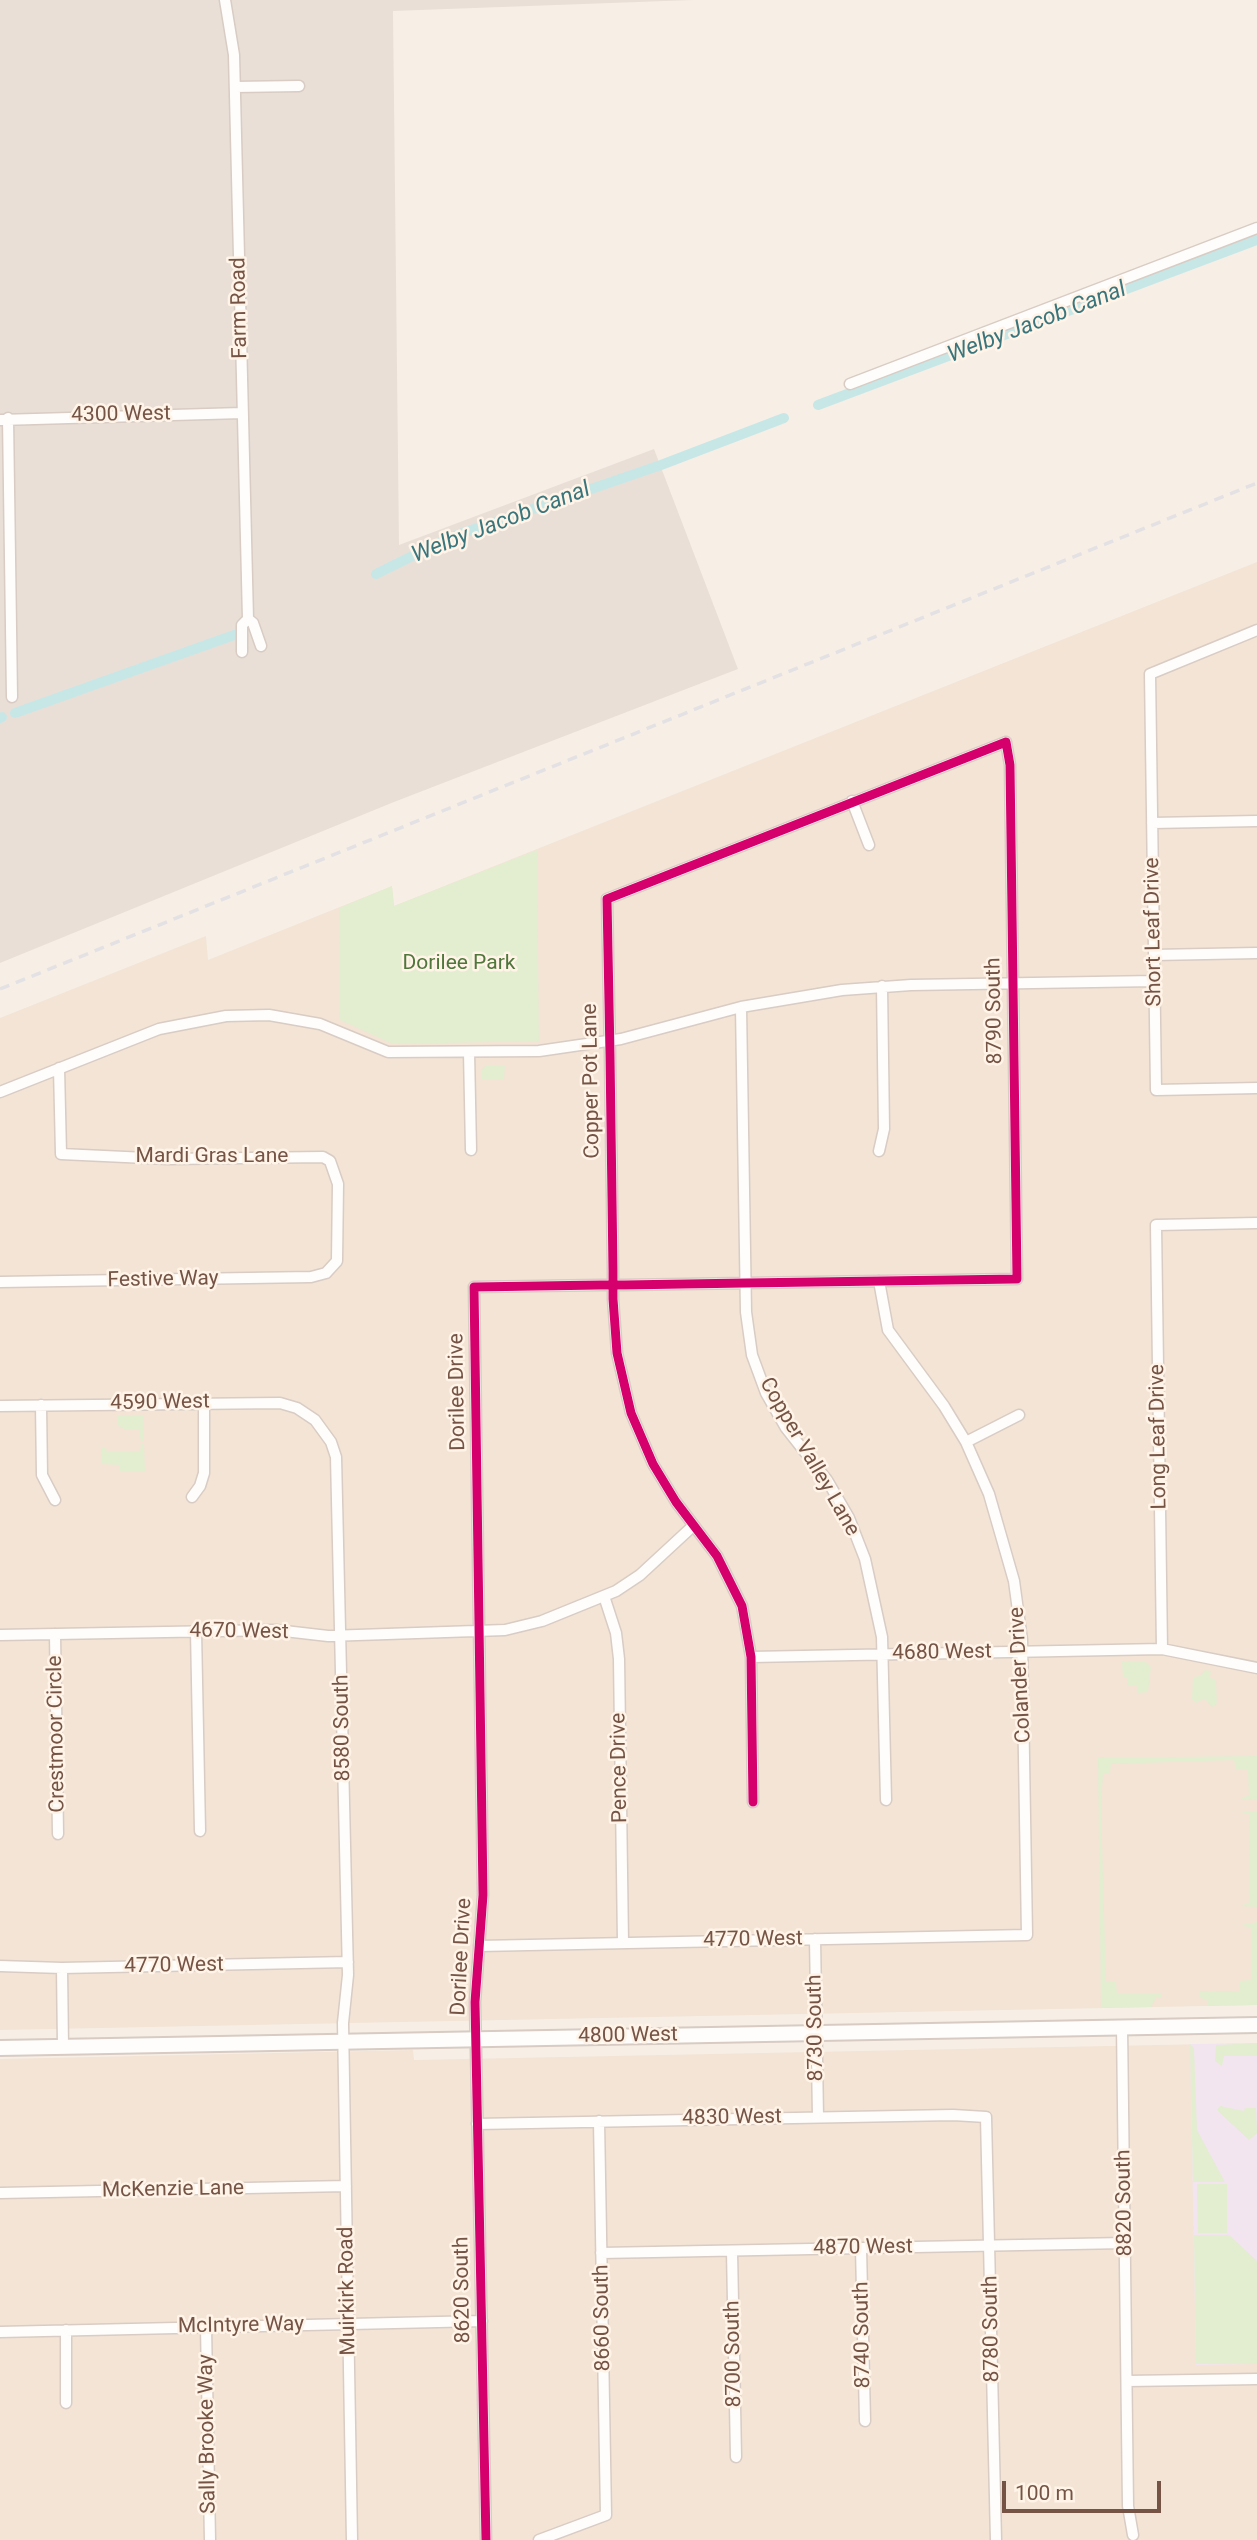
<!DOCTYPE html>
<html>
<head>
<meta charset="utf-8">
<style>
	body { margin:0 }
	#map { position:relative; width:1257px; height:2540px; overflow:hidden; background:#f7efe6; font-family:Roboto,sans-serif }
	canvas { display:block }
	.scale { position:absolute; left:1002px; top:2481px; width:159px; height:32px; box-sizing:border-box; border:4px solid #755446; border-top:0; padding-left:9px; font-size:21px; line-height:24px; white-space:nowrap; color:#755446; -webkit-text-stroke:5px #fff4e7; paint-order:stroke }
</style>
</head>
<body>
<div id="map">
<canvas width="1257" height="2540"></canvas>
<div class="scale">100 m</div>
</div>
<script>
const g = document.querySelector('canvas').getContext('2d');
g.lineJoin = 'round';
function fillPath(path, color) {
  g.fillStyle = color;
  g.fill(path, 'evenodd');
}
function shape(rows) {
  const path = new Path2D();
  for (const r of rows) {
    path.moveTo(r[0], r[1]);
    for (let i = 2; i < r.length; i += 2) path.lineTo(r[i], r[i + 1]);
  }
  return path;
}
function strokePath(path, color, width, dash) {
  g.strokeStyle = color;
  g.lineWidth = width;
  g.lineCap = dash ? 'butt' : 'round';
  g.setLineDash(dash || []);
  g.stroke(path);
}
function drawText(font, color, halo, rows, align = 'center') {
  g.font = font + ' Roboto,sans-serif';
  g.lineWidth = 5;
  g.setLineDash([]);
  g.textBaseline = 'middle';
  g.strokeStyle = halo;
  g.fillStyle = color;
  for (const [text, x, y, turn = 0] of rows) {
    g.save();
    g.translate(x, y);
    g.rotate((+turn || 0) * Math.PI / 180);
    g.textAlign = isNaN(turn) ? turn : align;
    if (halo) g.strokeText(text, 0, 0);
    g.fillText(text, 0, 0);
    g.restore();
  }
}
fillPath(shape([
	[1257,562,1257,2005,0,2030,0,1018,206,936,208,960,392,886,394,906],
	[1257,2043,1257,2540,0,2540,0,2059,413,2050,414,2060]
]), '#f3e4d5');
fillPath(shape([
	[0,0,693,0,393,11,399,545,654,449,738,669,394,802,0,963]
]), '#e9dfd7');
fillPath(shape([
	[1257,2043,1257,2364,1196,2365,1190,2044]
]), '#f2e5f0');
fillPath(shape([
	[537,850,539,1041,393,1044,340,1020,339,908,392,886,394,906],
	[486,1066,505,1066,504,1080,481,1080,481,1070],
	[144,1416,144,1442,141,1442,139,1430,126,1430,117,1425,118,1416],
	[141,1444,144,1444,145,1471,120,1471,119,1465,102,1464,101,1448,106,1448,107,1452,140,1452],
	[1145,1661,1151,1667,1148,1692,1138,1693,1138,1685,1128,1685,1127,1678,1123,1677,1122,1662],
	[1205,1670,1211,1671,1210,1677,1216,1681,1217,1704,1212,1707,1205,1699,1196,1703,1192,1699,1193,1677,1200,1676],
	[1257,1756,1257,1800,1241,1799,1249,1795,1248,1770,1236,1770,1234,1760,1111,1764,1110,1773,1103,1774,1101,1806,1106,1981,1116,1982,1117,1993,1161,1993,1161,1997,1156,1998,1151,2007,1101,2008,1098,1758],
	[1241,1812,1257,1812,1257,1907,1240,1906,1250,1902,1249,1814],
	[1257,1922,1257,2005,1208,2006,1208,2001,1199,1997,1199,1992,1239,1991,1239,1981,1251,1980,1251,1928,1241,1925],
	[1257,2043,1257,2056,1224,2056,1222,2066,1215,2061,1216,2045],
	[1190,2044,1194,2048,1197,2130,1225,2182,1193,2182],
	[1220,2106,1244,2111,1245,2108,1256,2108,1257,2133,1249,2140,1217,2110],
	[1197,2184,1227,2184,1227,2233,1198,2233],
	[1194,2235,1229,2235,1257,2261,1257,2364,1196,2364]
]), '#e3edd0');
strokePath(shape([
	[818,405,1257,240],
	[376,574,451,537,661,465,784,418],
	[15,713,237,634],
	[0,718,2,717]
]), '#c7e7e7', 10);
const street = shape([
	[225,0,234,55,248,619],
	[235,87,299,86],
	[850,384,1257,228],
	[8,418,12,697],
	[0,420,242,413],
	[1257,630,1150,674,1156,1090,1257,1088],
	[242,652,242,625,248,619,253,623,261,646],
	[852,801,869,845],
	[1152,823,1257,821],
	[1154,955,1257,953],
	[741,1007,746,1312,752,1355,766,1393,786,1428,827,1480,849,1518,865,1559,882,1637,886,1800],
	[469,1052,471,1150],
	[0,1092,159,1029,226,1016,269,1015,320,1024,388,1052,539,1051,621,1039,741,1007,842,990,911,985,1155,981],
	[879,1151,884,1129,882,986],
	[0,1282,311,1277,326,1273,337,1261,338,1184,330,1161,323,1157,168,1159,61,1154,59,1068],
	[41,1405,42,1475,55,1500],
	[0,1406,280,1403,297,1408,315,1420,331,1442,336,1457,348,1975,343,2023,352,2540],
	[966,1442,1019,1415],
	[192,1497,200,1486,204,1473,204,1402],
	[604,1596,616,1633,619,1659,623,1943],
	[196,1631,200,1831],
	[55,1634,58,1834],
	[0,1635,276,1630,328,1636,505,1630,542,1621,616,1591,640,1575,693,1526],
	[1162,1649,1156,1225,1257,1223],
	[751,1657,1162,1649,1257,1668],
	[815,1939,818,2117],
	[479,1946,1027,1935,1022,1640,1014,1581,989,1494,966,1442,944,1406,888,1330,879,1281],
	[0,1966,62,1968,348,1962],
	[62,1968,63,2047],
	[1122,2026,1128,2506,1133,2535],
	[477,2124,953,2115,986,2117,996,2540],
	[0,2193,346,2186],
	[861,2248,865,2421],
	[732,2251,736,2457],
	[601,2253,1125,2243],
	[206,2327,210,2540],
	[66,2330,66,2403],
	[0,2332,482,2321],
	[1127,2381,1257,2379],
	[486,2540,475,2002,483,1895,474,1287,601,1285,624,1285,746,1283,1017,1279,1010,765,1006,742,607,899,610,1055,613,1271,613,1299,617,1353,631,1413,653,1464,676,1502,717,1556,742,1606,751,1657,753,1802],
	[539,2540,606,2515,599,2121]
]);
const secondary = shape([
	[0,2048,1257,2025]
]);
strokePath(street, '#d8ccc4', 13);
strokePath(secondary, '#d7cbc3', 18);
strokePath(street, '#fefdfb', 10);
strokePath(secondary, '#fefdfb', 14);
strokePath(shape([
	[0,989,1257,483]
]), '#e3e1e3', 3.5, [10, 7]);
strokePath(shape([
	[486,2540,475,2002,483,1895,474,1287,601,1285,624,1285,746,1283,1017,1279,1010,765,1006,742,607,899,610,1055,613,1271,613,1299,617,1353,631,1413,653,1464,676,1502,717,1556,742,1606,751,1657,753,1802]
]), '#d6006c', 9);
drawText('21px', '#755446', '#fff4e7', [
	["Farm Road",240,308,-91],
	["4300 West",121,415,-1],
	["Short Leaf Drive",1154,932,-91],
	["8790 South",995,1011,-91],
	["Copper Pot Lane",592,1081,-91],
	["Mardi Gras Lane",212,1157],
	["Festive Way",163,1280,-1],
	["Dorilee Drive",458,1392,-91],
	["4590 West",160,1403,-1],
	["Long Leaf Drive",1159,1437,-91],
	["Copper Valley Lane",809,1457,60],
	["4670 West",239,1632,1],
	["4680 West",942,1653,-1],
	["Colander Drive",1021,1675,-93],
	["8580 South",343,1728,-91],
	["Crestmoor Circle",57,1734,-91],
	["Pence Drive",620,1768,-91],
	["4770 West",753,1940,-1],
	["Dorilee Drive",462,1957,-87],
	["4770 West",174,1966,-1],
	["8730 South",816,2028,-91],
	["4800 West",628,2036,-1],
	["4830 West",732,2118,-1],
	["McKenzie Lane",173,2190,-1],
	["8820 South",1125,2203,-91],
	["4870 West",863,2248,-1],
	["8620 South",463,2290,-91],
	["Muirkirk Road",348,2291,-91],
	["8660 South",603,2318,-91],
	["McIntyre Way",241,2326,-1],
	["8780 South",992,2329,-91],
	["8740 South",863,2335,-91],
	["8700 South",734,2354,-91],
	["Sally Brooke Way",208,2434,-91]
]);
drawText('21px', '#4f763b', '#fff4e7', [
	["Dorilee Park",459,964]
]);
drawText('italic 23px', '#39757c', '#fff4e7', [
	["Welby Jacob Canal",1037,323,-21],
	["Welby Jacob Canal",501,523,-21]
]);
</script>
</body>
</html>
